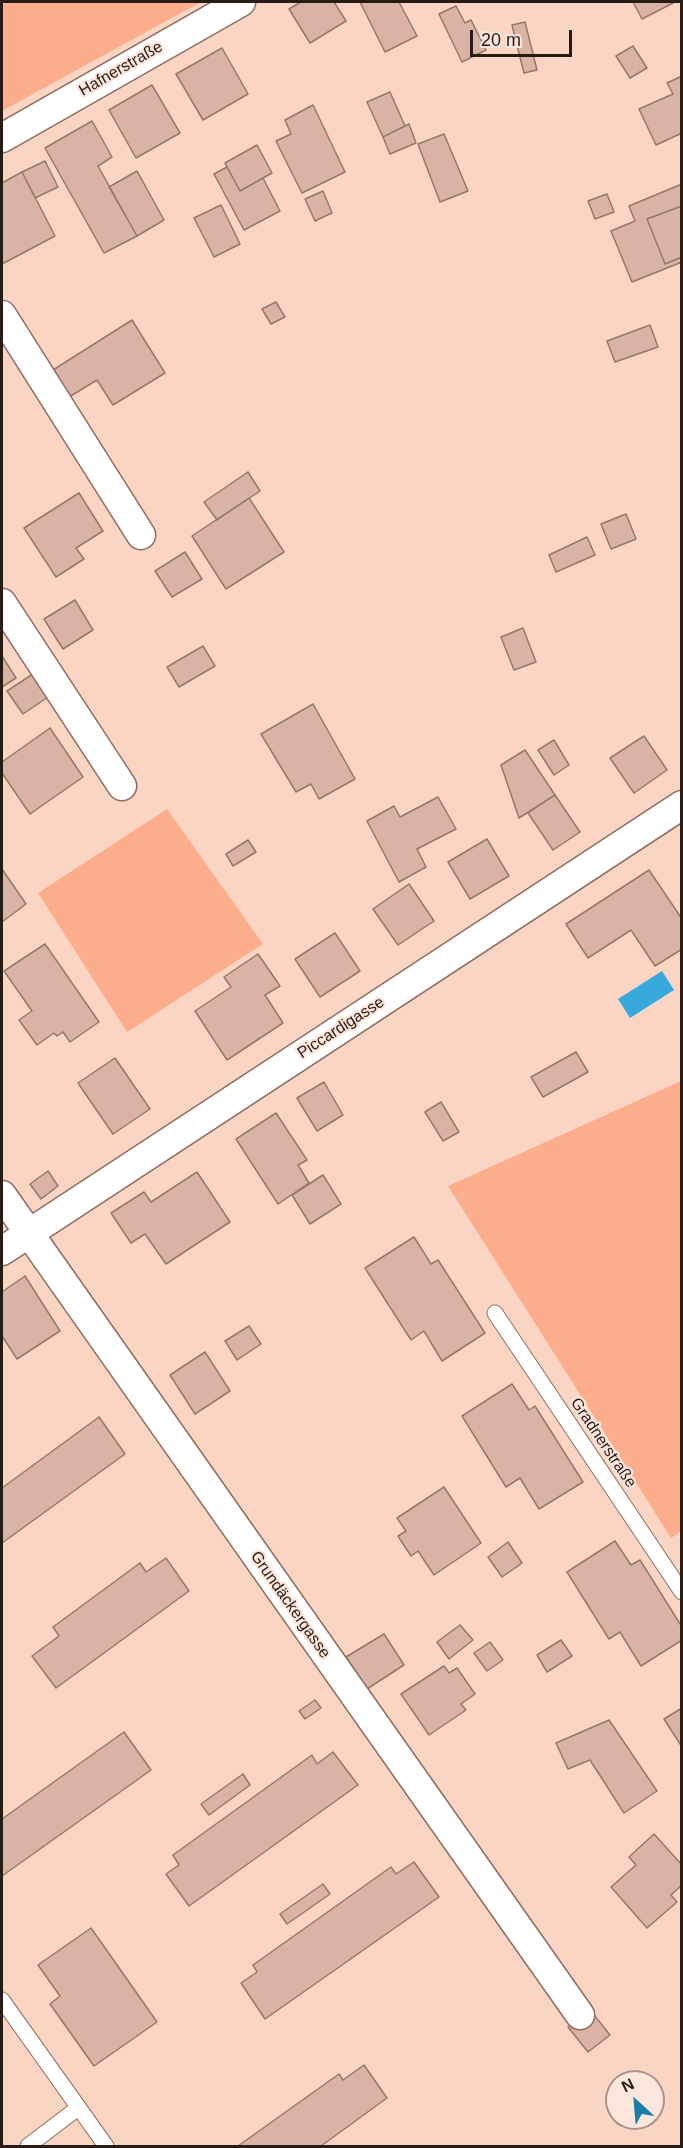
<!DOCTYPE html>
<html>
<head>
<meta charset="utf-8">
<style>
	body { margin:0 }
	#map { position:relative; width:683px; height:2148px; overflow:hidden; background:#fbd5c4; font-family:Helvetica,sans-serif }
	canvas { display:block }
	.frame { position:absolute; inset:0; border:3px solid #281b15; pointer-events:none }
	.north { position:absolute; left:605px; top:2070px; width:60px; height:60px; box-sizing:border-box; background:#fde6dc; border:2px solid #a8958c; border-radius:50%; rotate:334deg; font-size:16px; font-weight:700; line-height:24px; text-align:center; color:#281b15 }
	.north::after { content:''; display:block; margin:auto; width:21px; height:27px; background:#177ea8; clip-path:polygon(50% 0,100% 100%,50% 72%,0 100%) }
	.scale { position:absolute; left:470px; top:30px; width:102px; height:27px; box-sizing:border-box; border:3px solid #281b15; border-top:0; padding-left:8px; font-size:18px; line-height:21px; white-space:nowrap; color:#281b15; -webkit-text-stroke:4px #fde6dc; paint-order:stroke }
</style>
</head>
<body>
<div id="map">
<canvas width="683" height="2148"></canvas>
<div class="frame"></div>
<div class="north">N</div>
<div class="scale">20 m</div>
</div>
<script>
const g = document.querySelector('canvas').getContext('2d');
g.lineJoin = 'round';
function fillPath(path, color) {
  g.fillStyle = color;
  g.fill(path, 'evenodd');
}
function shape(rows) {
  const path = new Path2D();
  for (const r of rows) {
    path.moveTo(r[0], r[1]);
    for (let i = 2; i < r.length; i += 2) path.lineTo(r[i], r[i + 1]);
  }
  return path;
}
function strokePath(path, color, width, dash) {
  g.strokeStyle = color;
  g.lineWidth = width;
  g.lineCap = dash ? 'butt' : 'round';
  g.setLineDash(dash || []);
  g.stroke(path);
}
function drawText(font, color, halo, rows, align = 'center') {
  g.font = font + ' Helvetica,sans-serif';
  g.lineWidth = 4.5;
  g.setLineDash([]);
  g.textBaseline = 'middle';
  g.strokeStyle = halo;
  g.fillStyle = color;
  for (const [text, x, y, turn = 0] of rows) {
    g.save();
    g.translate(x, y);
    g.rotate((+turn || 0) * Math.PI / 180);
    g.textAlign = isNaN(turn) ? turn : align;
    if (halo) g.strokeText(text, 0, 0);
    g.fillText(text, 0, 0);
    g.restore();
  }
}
fillPath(shape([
	[2,2,201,2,2,111],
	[167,809,263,944,127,1032,38,893],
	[681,1081,682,1531,671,1538,448,1186]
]), '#fcae8c');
fillPath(shape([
	[662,971,674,990,630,1018,618,999]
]), '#37a9dc');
const building = shape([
	[301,2,334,2,346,21,310,43,289,9,301,2],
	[360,2,399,2,417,36,385,52,360,2],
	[633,2,675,2,642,19,633,2],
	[456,6,465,23,471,20,486,50,462,62,439,14,456,6],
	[525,22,537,70,524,73,512,25,525,22],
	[633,46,647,68,630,78,616,56,633,46],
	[222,48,248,94,203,120,176,74,222,48],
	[682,76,682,133,656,145,639,109,673,94,667,83,682,76],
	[152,85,180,133,136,158,109,110,152,85],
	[390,92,405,126,383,137,367,102,390,92],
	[313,105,345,172,302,193,276,141,291,134,285,120,313,105],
	[92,121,112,157,98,166,137,236,104,253,45,148,92,121],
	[409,124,416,143,390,154,383,137,409,124],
	[444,134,468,191,440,202,418,144,444,134],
	[257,145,272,173,240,191,225,163,257,145],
	[45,161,58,187,35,198,22,172,45,161],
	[227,167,240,191,263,178,280,211,244,230,214,174,227,167],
	[137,171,164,220,137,236,109,187,137,171],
	[22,172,55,236,2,264,2,183,22,172],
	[682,184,682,206,647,219,665,264,682,257,682,262,632,282,611,231,635,221,629,206,682,184],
	[323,191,332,213,315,221,305,199,323,191],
	[607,194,614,212,595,219,588,201,607,194],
	[221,205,240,244,214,257,194,218,221,205],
	[682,206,682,257,665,264,647,219,682,206],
	[276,302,285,317,271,324,262,309,276,302],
	[132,320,165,373,113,405,97,380,69,397,53,370,132,320],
	[650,325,658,347,615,362,607,341,650,325],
	[248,472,260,491,217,520,204,502,248,472],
	[79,493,103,531,76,548,84,559,56,577,24,528,79,493],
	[249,498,284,552,226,589,192,536,249,498],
	[626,514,636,539,611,549,601,524,626,514],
	[587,537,595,555,556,572,549,555,587,537],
	[185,552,202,579,172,597,155,571,185,552],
	[75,600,93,630,63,649,44,619,75,600],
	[523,628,536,662,514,670,501,637,523,628],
	[203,646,215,666,179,687,167,667,203,646],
	[2,656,16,678,2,687,2,656],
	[39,670,54,693,23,714,7,691,39,670],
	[313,704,355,779,319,799,311,784,296,792,261,734,313,704],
	[50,728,83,777,30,814,2,773,2,762,50,728],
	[644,736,667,770,634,793,610,758,644,736],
	[554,740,569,765,554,775,538,750,554,740],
	[525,750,555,795,519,818,501,765,525,750],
	[555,795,580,832,553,850,528,813,555,795],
	[438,797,456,829,417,849,426,867,399,882,367,821,394,806,400,817,438,797],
	[487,839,509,876,470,899,448,862,487,839],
	[248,840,256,852,233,866,226,854,248,840],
	[2,869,26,904,2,922,2,869],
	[649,870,682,919,682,949,655,966,631,930,588,958,566,924,649,870],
	[409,884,434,921,398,945,373,909,409,884],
	[335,933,360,971,320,997,295,959,335,933],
	[45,944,99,1022,70,1042,63,1032,57,1036,54,1033,37,1045,19,1020,32,1011,4,971,45,944],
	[258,954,280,986,265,995,283,1023,227,1060,195,1011,231,987,224,977,258,954],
	[576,1052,588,1072,543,1097,531,1077,576,1052],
	[115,1058,150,1109,113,1134,78,1083,115,1058],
	[324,1082,343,1115,317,1131,297,1098,324,1082],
	[441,1102,459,1132,443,1141,425,1112,441,1102],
	[276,1113,307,1160,298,1165,309,1183,278,1204,236,1139,276,1113],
	[48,1171,58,1186,41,1199,30,1184,48,1171],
	[197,1172,230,1222,166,1264,145,1234,131,1243,111,1213,144,1192,151,1202,197,1172],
	[323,1175,341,1204,310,1224,292,1195,323,1175],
	[414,1237,431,1264,438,1260,485,1333,442,1361,424,1331,411,1340,365,1268,414,1237],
	[25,1276,60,1331,17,1359,2,1336,2,1292,25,1276],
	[249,1326,261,1344,237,1360,225,1341,249,1326],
	[205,1352,230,1391,195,1414,170,1375,205,1352],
	[512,1384,529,1410,535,1406,583,1482,539,1509,520,1478,506,1487,462,1416,512,1384],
	[99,1417,125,1454,2,1543,2,1488,99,1417],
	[444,1487,481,1543,434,1575,418,1551,411,1556,398,1536,406,1531,397,1518,444,1487],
	[615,1541,631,1565,640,1560,682,1627,682,1640,641,1666,620,1632,609,1639,567,1572,615,1541],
	[508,1542,522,1563,502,1577,488,1557,508,1542],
	[166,1558,189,1591,56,1688,32,1656,59,1636,53,1627,140,1563,146,1572,166,1558],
	[460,1625,473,1640,449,1659,437,1642,460,1625],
	[384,1634,404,1665,367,1689,346,1657,384,1634],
	[561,1640,572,1656,547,1672,537,1655,561,1640],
	[490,1642,503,1660,487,1671,474,1653,490,1642],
	[444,1666,449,1673,457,1668,475,1694,461,1704,466,1710,429,1735,401,1694,444,1666],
	[315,1700,321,1708,305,1719,299,1711,315,1700],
	[682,1708,682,1747,664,1719,682,1708],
	[609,1720,657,1791,624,1813,590,1760,568,1769,556,1743,609,1720],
	[124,1732,151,1770,2,1876,2,1819,124,1732],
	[333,1752,358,1785,189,1906,166,1874,179,1865,173,1855,312,1755,317,1764,333,1752],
	[243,1774,250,1785,209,1815,201,1804,243,1774],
	[654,1834,682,1865,682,1885,671,1895,677,1902,647,1928,611,1887,636,1865,629,1857,654,1834],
	[414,1862,439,1897,265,2019,241,1983,257,1972,253,1965,391,1867,396,1874,414,1862],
	[323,1884,330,1894,287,1924,280,1914,323,1884],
	[91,1928,157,2022,94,2066,50,2004,60,1996,38,1965,91,1928],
	[591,2011,610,2035,588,2052,568,2027,591,2011],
	[364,2065,387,2098,321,2146,238,2146,339,2074,343,2080,364,2065]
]);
fillPath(building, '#d9b4a4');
strokePath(building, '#997768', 1.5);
const lane = shape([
	[495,1313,682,1592],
	[2,2000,106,2146],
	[28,2146,78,2108]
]);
const street = shape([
	[2,138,241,2],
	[2,315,141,535],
	[2,603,122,786],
	[2,1195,580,2015],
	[2,1251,682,805]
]);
strokePath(lane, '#8f6d5e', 17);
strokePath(street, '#8f6d5e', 31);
strokePath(lane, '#fff', 15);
strokePath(street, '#fff', 28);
drawText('16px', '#281b15', '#fde6dc', [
	["Hafnerstraße",121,69,-30],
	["Piccardigasse",341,1028,-33],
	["Gradnerstraße",603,1443,56],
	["Grundäckergasse",290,1605,55]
]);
</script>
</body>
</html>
